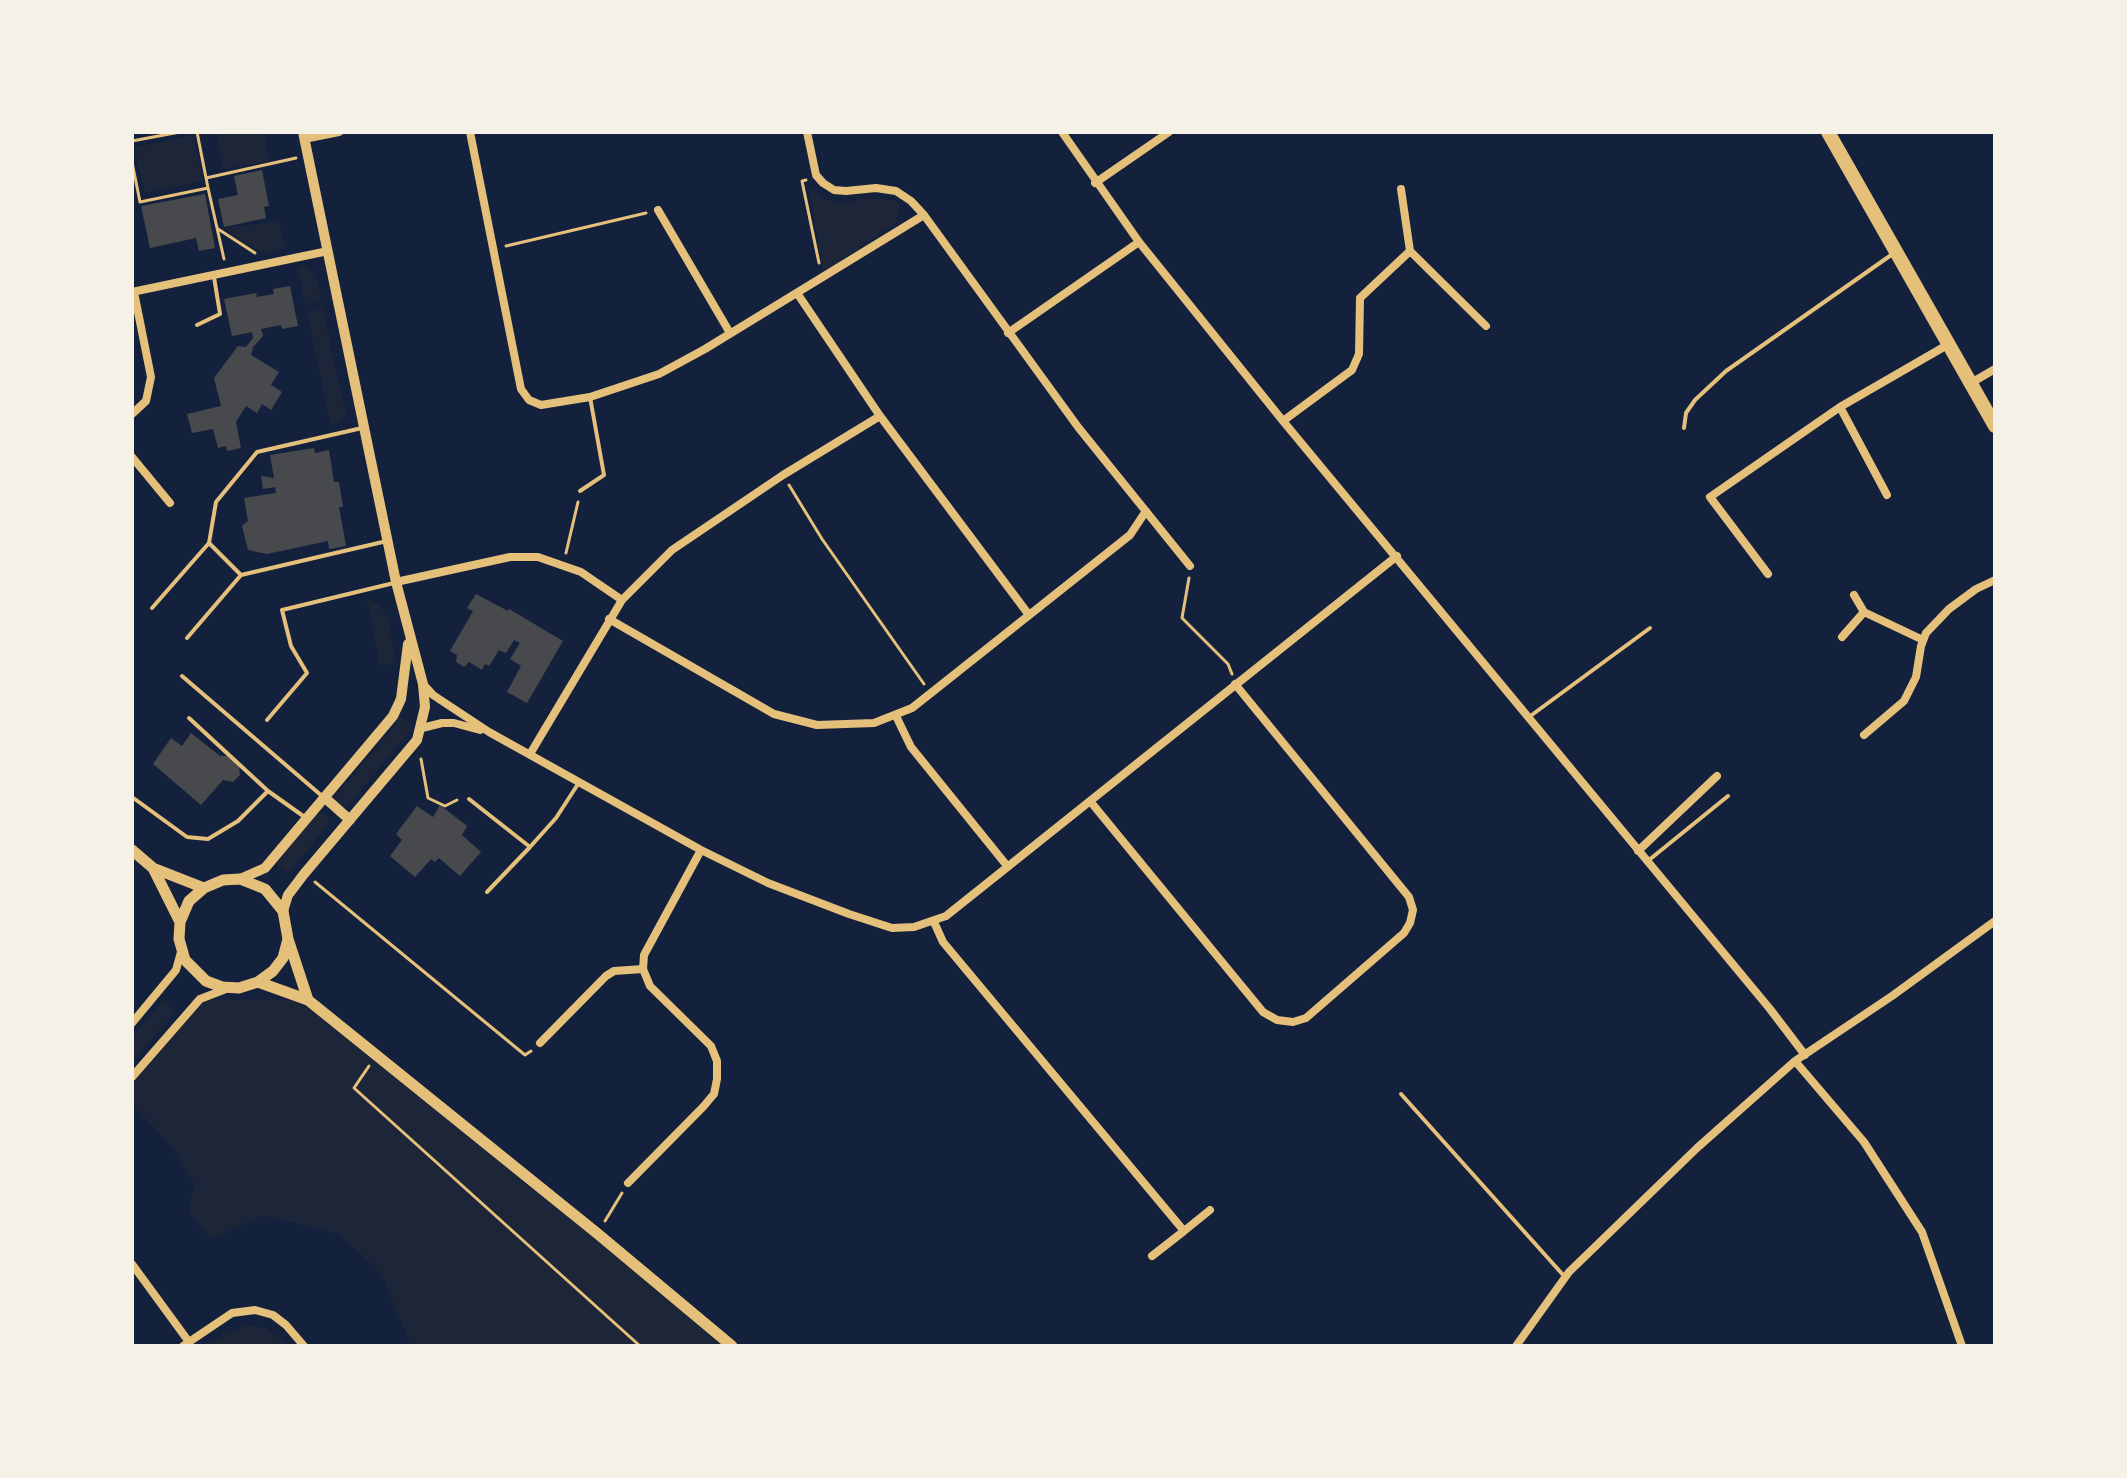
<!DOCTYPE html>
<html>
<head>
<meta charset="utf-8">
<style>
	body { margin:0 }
	#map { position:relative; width:2127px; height:1478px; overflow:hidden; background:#14213d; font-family:Overpass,sans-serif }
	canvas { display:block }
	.frame { position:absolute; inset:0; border:134px solid #f6f1e7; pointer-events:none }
</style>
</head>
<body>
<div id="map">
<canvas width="2127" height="1478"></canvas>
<div class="frame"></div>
</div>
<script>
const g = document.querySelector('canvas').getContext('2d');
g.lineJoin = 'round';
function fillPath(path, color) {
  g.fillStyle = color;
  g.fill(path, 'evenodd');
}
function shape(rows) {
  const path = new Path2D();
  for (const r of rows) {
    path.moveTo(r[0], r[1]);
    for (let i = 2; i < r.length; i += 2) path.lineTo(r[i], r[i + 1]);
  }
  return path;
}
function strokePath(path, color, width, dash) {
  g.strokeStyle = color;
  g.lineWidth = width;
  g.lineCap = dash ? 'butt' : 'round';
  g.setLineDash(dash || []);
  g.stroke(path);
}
fillPath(shape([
	[216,132,264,132,269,161,223,169],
	[194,135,203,181,144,193,135,147],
	[809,187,823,198,843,204,862,198,895,200,900,209,895,224,823,272],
	[279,221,286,249,266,253,243,243,224,228],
	[298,266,305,266,315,273,322,301,305,305],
	[322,307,346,415,341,423,330,425,307,311],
	[367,599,380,606,388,618,396,663,380,666],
	[399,716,411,725,410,731,348,806,341,808,336,804,334,798,396,725],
	[321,813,327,815,329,823,288,874,276,865,316,814],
	[165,999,175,1012,132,1062,132,1037],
	[200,999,308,1000,727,1346,411,1346,381,1273,339,1234,264,1215,211,1239,189,1212,194,1183,173,1148,132,1104,132,1077],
	[249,1325,266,1328,291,1346,203,1346,233,1330]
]), '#1d2539');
fillPath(shape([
	[262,170,269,206,264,207,266,218,224,227,218,199,238,195,234,176],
	[205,194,215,248,199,251,196,238,150,248,141,206],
	[290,286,298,326,282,329,281,325,261,329,263,336,253,347,251,355,279,372,271,385,282,392,271,410,262,404,257,413,246,406,236,422,241,448,227,451,226,446,218,448,213,429,192,433,187,414,221,406,214,378,238,346,246,347,253,338,252,332,232,336,224,299,256,293,257,297,274,294,273,289],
	[314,448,315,453,329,450,334,482,339,482,343,507,339,507,346,546,329,549,328,541,267,554,248,550,242,526,248,521,244,498,276,493,275,487,263,489,261,476,274,478,270,455],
	[476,594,508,611,509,609,563,641,527,703,507,692,521,666,510,659,520,643,514,640,506,653,499,650,489,666,485,664,482,670,469,662,464,667,456,662,457,655,450,651,473,611,467,608],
	[191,733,220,756,227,756,239,766,240,775,233,782,223,780,201,805,153,764,171,738,182,746],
	[440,805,467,826,462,835,481,852,460,876,439,858,435,862,431,859,415,877,390,856,402,840,396,834,417,806,433,817]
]), '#48494c');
strokePath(shape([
	[132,141,180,132],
	[132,162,140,202,208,188,197,132],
	[206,178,296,158],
	[806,180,802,181,819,263],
	[208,188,224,259],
	[218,229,255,253],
	[506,246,646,213],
	[789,485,822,539,924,684],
	[566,553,578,502],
	[1189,578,1182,618,1228,664,1232,674],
	[421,759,428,798,445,806,457,800],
	[315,882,525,1055,531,1051],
	[369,1066,354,1088,640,1346],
	[605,1221,622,1193]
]), '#e5c07b', 3);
strokePath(shape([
	[197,325,220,314,214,277],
	[1684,428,1686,413,1695,400,1726,371,1894,253],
	[580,491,604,475,590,397],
	[241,575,387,541],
	[152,608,209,543],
	[187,638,241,575,209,543,216,502,257,452,362,428],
	[182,676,322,796],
	[1529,717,1650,628],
	[189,718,268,791],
	[267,720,307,673,291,646,282,610,394,583],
	[132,797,187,837,208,839,238,821,268,791,306,818],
	[469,799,530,847,556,818,578,784],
	[1649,860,1728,796],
	[487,892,530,847],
	[1401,1094,1564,1276]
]), '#e5c07b', 4);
strokePath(shape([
	[470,132,521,389,529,400,541,405,590,397,659,374,705,349,924,215],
	[807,132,816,175,823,183,834,190,846,191,876,188,896,191,911,201,924,215,1078,427,1190,566],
	[1062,132,1139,242,1283,421,1770,1009,1805,1055],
	[304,139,339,132],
	[1095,183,1169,132],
	[1401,189,1410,251,1486,326],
	[658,210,730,333],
	[132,292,328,251],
	[797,293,880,416,1029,615],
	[1008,333,1139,242],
	[1971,383,1995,369],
	[1840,407,1887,495],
	[132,414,146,401,151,377,134,292],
	[1283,421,1352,370,1359,354,1360,298,1410,251],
	[132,457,170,503],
	[1768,574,1710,497,1840,407,1949,344],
	[396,582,510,557,538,557,581,572,622,600],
	[1864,612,1923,640],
	[609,619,774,714,817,725,874,723,912,708,931,693,1130,535,1146,511],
	[1842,637,1864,612,1854,595],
	[423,684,433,695,489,732,701,850,768,883,849,914,892,928,914,927,946,916,1397,556],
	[896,716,911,747,1008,867],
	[422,728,442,723,454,723,480,730],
	[1864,735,1904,701,1916,677,1921,646,1926,633,1949,609,1976,589,1995,580],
	[530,754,622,600,672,550,783,475,880,416],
	[1090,801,1263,1012,1277,1020,1293,1022,1306,1018,1404,933,1410,923,1413,910,1409,897,1235,684],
	[1638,851,1717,776],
	[934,922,943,942,1184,1231,1152,1256],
	[132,1023,176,970,181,952],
	[540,1043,606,976,614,971,643,969],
	[1795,1061,1864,1142,1922,1232,1962,1346],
	[132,1077,200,999,226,989],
	[628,1183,703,1107,714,1094,717,1079,717,1061,711,1046,650,986,643,969,644,955,701,850],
	[1184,1231,1210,1210],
	[132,1264,189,1342],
	[183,1346,232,1313,255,1310,273,1315,286,1325,304,1346],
	[1516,1346,1569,1272,1697,1148,1795,1061,1892,996,1995,921]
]), '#e5c07b', 8);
strokePath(shape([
	[324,797,350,820],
	[240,879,265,868,393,716,401,699,408,644],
	[283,911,288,895,304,874,417,740,425,707,423,684,396,582,303,132]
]), '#e5c07b', 10);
strokePath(shape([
	[132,850,153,868,204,888],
	[153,868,180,922],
	[288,939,283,958,273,971,258,982,239,988,222,987,206,981,185,960,179,939,180,922,189,901,204,888,223,880,240,879,265,889,283,911,288,939,308,1000],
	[258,982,308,1000,598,1234,732,1346]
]), '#e5c07b', 11);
strokePath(shape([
	[1828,132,1995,426]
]), '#e5c07b', 14);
</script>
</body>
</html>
